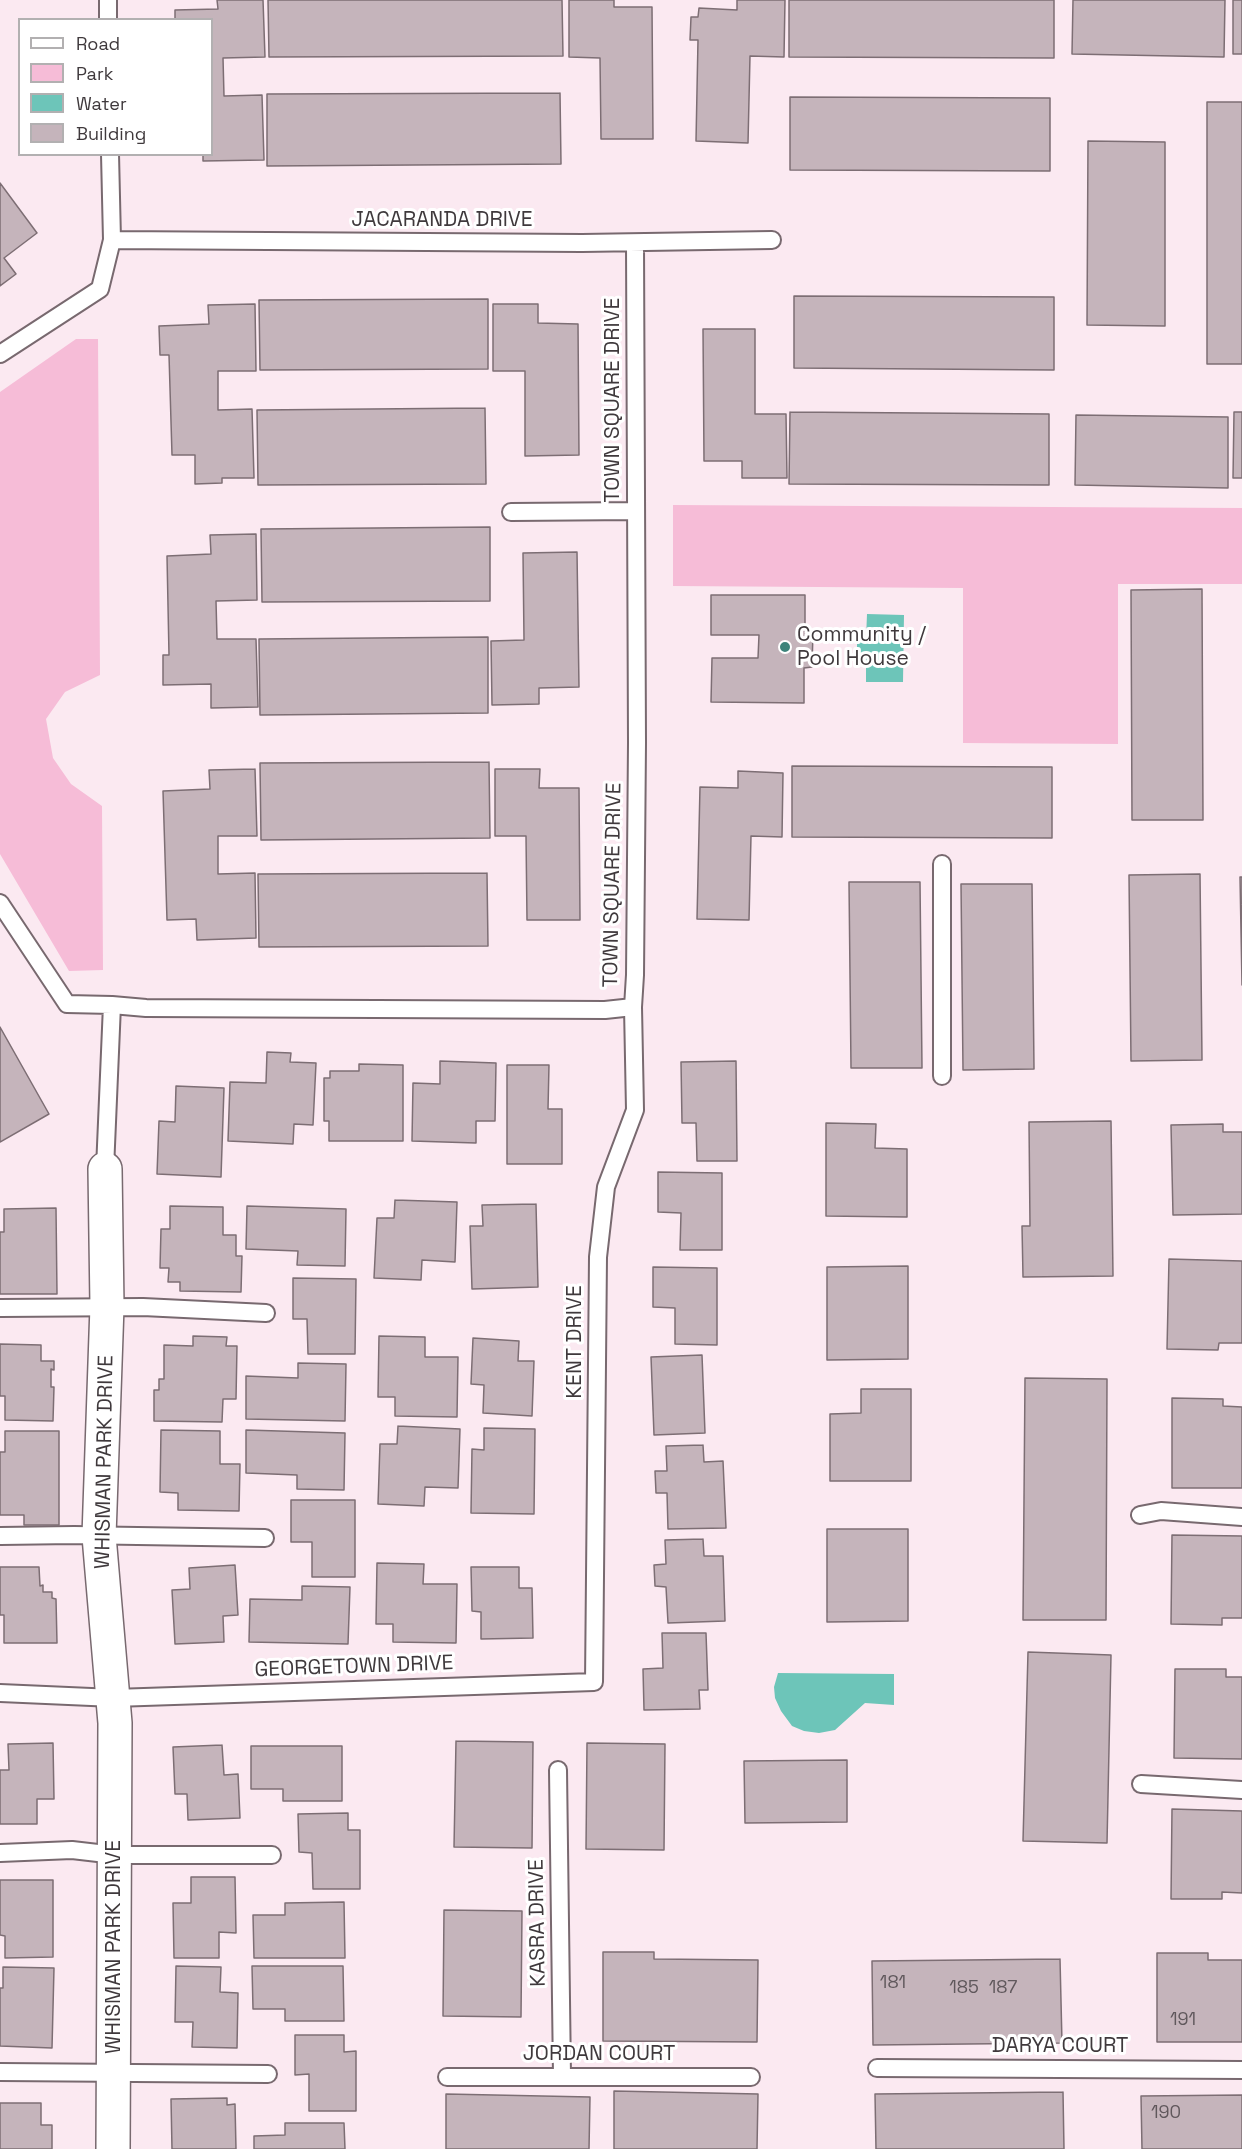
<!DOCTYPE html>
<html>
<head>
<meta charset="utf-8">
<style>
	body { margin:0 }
	#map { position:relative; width:1242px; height:2149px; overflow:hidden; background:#fbe9f1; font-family:"Space Grotesk",sans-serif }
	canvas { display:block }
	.legend { position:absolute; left:18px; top:18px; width:195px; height:138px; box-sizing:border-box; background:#fff; border:2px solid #b2b0b1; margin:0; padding:8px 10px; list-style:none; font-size:18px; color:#3f393c }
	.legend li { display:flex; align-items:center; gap:12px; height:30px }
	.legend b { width:30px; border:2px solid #b2b0b1 }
</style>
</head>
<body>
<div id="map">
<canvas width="1242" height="2149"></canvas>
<ul class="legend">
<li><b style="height:8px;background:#fff"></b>Road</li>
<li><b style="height:16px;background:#f6bcd7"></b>Park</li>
<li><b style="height:16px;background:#6dc5b9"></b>Water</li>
<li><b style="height:16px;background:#c5b4bb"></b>Building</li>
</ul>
</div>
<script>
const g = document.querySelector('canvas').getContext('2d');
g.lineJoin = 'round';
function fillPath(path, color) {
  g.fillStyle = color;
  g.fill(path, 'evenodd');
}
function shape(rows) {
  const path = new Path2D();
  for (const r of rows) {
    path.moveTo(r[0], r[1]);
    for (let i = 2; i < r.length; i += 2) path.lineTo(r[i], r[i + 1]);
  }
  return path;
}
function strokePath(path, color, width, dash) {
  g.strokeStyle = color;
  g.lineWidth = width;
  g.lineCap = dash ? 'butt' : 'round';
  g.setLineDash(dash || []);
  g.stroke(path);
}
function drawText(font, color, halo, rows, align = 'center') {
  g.font = font + ' "Space Grotesk",sans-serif';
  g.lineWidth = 6;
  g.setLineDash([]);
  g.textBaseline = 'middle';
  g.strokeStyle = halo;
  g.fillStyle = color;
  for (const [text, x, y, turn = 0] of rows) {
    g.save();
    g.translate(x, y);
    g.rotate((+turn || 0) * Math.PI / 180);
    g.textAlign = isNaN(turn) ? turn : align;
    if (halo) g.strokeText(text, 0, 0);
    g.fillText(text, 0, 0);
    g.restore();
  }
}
fillPath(shape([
	[76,339,98,339,100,675,65,692,46,719,53,758,71,784,102,806,103,970,69,971,0,854,0,392],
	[673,505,1242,508,1242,584,1118,584,1118,744,963,743,963,588,673,586]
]), '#f6bcd7');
fillPath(shape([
	[867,614,904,615,903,682,866,682,866,658,857,658,857,638,866,639],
	[778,1673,894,1674,894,1705,865,1703,835,1730,819,1733,804,1731,792,1726,781,1711,775,1698,774,1687]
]), '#6dc5b9');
const building = shape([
	[217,0,263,0,265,57,223,58,224,96,262,95,264,160,203,161,203,154,212,154,212,20,175,20,175,10,218,9,217,0],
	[268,0,562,0,563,56,269,57,268,0],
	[569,0,614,0,614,7,652,7,653,139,601,139,600,58,569,57,569,0],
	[737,0,785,0,784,57,750,56,748,143,696,141,698,40,690,40,691,17,698,17,699,8,737,10,737,0],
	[789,0,1054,0,1054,58,789,57,789,0],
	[1073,0,1225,0,1224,57,1072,54,1073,0],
	[1233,0,1242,0,1242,54,1233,54,1233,0],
	[560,93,561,164,267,166,267,94,560,93],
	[790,97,1050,98,1050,171,790,170,790,97],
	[1207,102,1242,102,1242,364,1207,364,1207,102],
	[1088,141,1165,142,1165,326,1087,325,1088,141],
	[0,183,37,233,4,258,16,274,0,286,0,183],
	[794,296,1054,297,1054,370,794,368,794,296],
	[488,299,488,369,260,370,259,300,488,299],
	[255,304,256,371,218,371,218,410,252,409,254,478,222,478,222,483,195,484,195,455,172,455,169,355,160,355,159,326,209,324,208,305,255,304],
	[493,304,538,304,538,323,578,324,579,455,525,456,525,371,493,371,493,304],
	[703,329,755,329,755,414,786,414,787,478,742,478,742,461,704,461,703,329],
	[485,408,486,484,258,485,257,410,485,408],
	[790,412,1049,414,1049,485,789,484,790,412],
	[1234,412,1242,412,1242,478,1233,478,1234,412],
	[1076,415,1228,417,1228,488,1075,485,1076,415],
	[490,527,490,601,262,602,261,529,490,527],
	[256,534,257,600,216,601,217,639,256,639,258,707,211,708,211,684,163,685,163,655,169,655,167,556,211,554,210,535,256,534],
	[577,552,579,687,539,688,539,704,492,705,491,641,524,640,523,553,577,552],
	[1202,589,1203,820,1132,820,1131,590,1202,589],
	[711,595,805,595,805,631,813,632,812,667,804,668,804,703,711,702,712,658,758,658,759,635,711,635,711,595],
	[488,637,488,713,260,715,259,639,488,637],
	[489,762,490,838,261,840,260,763,489,762],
	[792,766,1052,767,1052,838,792,837,792,766],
	[255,769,257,836,218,836,218,874,255,873,256,938,197,940,196,919,167,920,163,791,210,789,209,770,255,769],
	[495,769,540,769,539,788,579,788,580,920,527,920,526,836,495,836,495,769],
	[738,771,783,773,782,837,751,836,749,920,697,919,700,787,738,788,738,771],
	[487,873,488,946,259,947,258,874,487,873],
	[1200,874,1202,1060,1131,1061,1129,875,1200,874],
	[1240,877,1242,877,1242,985,1240,877],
	[849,882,920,882,922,1068,851,1068,849,882],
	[961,884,1032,884,1034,1069,963,1070,961,884],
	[0,1027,49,1114,0,1142,0,1027],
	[267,1052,291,1053,290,1062,316,1063,313,1125,294,1124,293,1144,228,1141,230,1082,266,1083,267,1052],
	[440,1061,496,1063,495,1121,476,1121,476,1143,412,1141,413,1083,440,1084,440,1061],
	[736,1061,737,1161,697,1161,696,1123,682,1123,681,1062,736,1061],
	[359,1064,403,1065,403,1141,329,1141,329,1121,324,1121,324,1078,330,1078,330,1071,359,1071,359,1064],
	[507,1065,549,1065,548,1109,562,1109,562,1164,507,1164,507,1065],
	[176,1086,224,1088,221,1177,157,1174,159,1121,175,1122,176,1086],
	[1111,1121,1113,1276,1023,1277,1022,1226,1030,1226,1029,1122,1111,1121],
	[826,1123,876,1124,875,1148,907,1149,907,1217,826,1216,826,1123],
	[1223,1124,1223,1132,1242,1132,1242,1214,1173,1215,1171,1125,1223,1124],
	[658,1172,722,1173,722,1250,680,1250,681,1213,658,1212,658,1172],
	[395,1200,457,1202,455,1262,422,1260,421,1280,374,1278,377,1218,394,1218,395,1200],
	[536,1204,538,1287,472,1289,470,1226,483,1226,482,1205,536,1204],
	[170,1206,223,1207,223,1235,236,1235,236,1256,242,1256,241,1292,180,1291,180,1282,168,1282,169,1268,160,1268,161,1229,170,1229,170,1206],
	[247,1206,346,1209,345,1266,297,1265,298,1251,246,1249,247,1206],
	[56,1208,57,1294,0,1294,0,1232,4,1232,4,1209,56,1208],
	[1169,1259,1242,1261,1242,1343,1219,1343,1218,1350,1167,1349,1169,1259],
	[908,1266,908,1359,827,1360,827,1267,908,1266],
	[653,1267,717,1268,717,1345,675,1344,675,1308,653,1307,653,1267],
	[293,1278,356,1279,355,1354,308,1354,307,1319,293,1319,293,1278],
	[193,1336,227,1337,226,1346,237,1346,236,1399,223,1399,222,1422,154,1421,154,1390,159,1390,159,1379,164,1379,164,1345,193,1346,193,1336],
	[379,1336,425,1337,425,1357,458,1357,457,1417,395,1416,395,1397,378,1397,379,1336],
	[473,1338,519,1341,518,1361,534,1361,532,1416,483,1413,484,1385,471,1384,473,1338],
	[0,1344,41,1345,41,1361,54,1361,54,1370,51,1369,51,1387,54,1387,53,1421,5,1420,5,1396,0,1396,0,1344],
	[702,1355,705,1433,654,1435,651,1357,702,1355],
	[298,1363,346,1364,345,1421,246,1419,246,1376,298,1378,298,1363],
	[1025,1378,1107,1379,1106,1620,1023,1620,1025,1378],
	[861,1389,911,1389,911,1481,830,1481,830,1414,861,1413,861,1389],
	[1172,1398,1223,1399,1223,1406,1242,1407,1242,1488,1172,1488,1172,1398],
	[398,1426,460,1429,458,1488,425,1487,424,1506,378,1504,380,1444,397,1444,398,1426],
	[484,1428,535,1429,534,1514,471,1513,472,1449,484,1450,484,1428],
	[161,1430,220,1431,220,1464,240,1464,239,1511,178,1510,178,1493,160,1492,161,1430],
	[246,1430,345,1433,344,1490,297,1489,297,1475,246,1473,246,1430],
	[5,1431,59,1431,59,1525,24,1525,24,1515,0,1515,0,1452,5,1452,5,1431],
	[703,1445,704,1462,723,1461,726,1528,668,1529,667,1493,656,1493,655,1471,667,1471,666,1446,703,1445],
	[291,1500,355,1500,355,1577,312,1577,312,1542,291,1542,291,1500],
	[827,1529,908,1529,908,1621,827,1622,827,1529],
	[1172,1535,1242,1536,1242,1618,1222,1618,1222,1625,1171,1624,1172,1535],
	[703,1539,704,1556,723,1556,725,1621,668,1623,666,1587,655,1586,654,1565,666,1564,665,1540,703,1539],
	[377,1563,424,1564,423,1584,457,1584,456,1643,393,1642,393,1624,376,1624,377,1563],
	[235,1565,238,1615,223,1616,224,1642,175,1644,172,1590,190,1589,189,1568,235,1565],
	[0,1567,39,1567,40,1586,43,1585,43,1592,52,1592,52,1598,56,1599,57,1643,4,1643,4,1615,0,1615,0,1567],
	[471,1567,519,1567,519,1588,532,1588,533,1638,481,1639,481,1612,472,1611,471,1567],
	[302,1586,350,1587,348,1644,249,1642,250,1599,302,1600,302,1586],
	[662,1633,706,1633,708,1690,699,1690,700,1709,644,1710,643,1669,663,1668,662,1633],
	[1028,1652,1111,1655,1107,1843,1023,1841,1028,1652],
	[1175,1669,1226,1669,1226,1677,1242,1677,1242,1759,1174,1758,1175,1669],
	[456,1741,533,1742,532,1848,454,1847,456,1741],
	[53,1743,54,1799,37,1799,37,1824,0,1824,0,1770,9,1770,8,1744,53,1743],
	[587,1743,665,1744,664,1850,586,1849,587,1743],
	[222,1745,224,1775,238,1774,240,1818,188,1820,187,1794,175,1794,173,1747,222,1745],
	[251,1746,342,1746,342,1801,283,1801,283,1789,251,1789,251,1746],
	[847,1760,847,1822,745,1823,744,1761,847,1760],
	[1172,1809,1242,1811,1242,1893,1222,1892,1222,1899,1171,1899,1172,1809],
	[348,1813,348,1830,360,1830,360,1889,313,1889,312,1853,299,1852,298,1814,348,1813],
	[191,1877,235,1877,236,1933,219,1932,219,1958,174,1958,173,1903,191,1903,191,1877],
	[0,1880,53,1880,53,1957,5,1958,5,1936,0,1935,0,1880],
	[344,1902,345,1958,254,1958,253,1915,285,1915,285,1903,344,1902],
	[444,1910,522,1911,521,2017,443,2016,444,1910],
	[603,1952,654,1952,654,1959,758,1960,757,2042,603,2041,603,1952],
	[1157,1953,1208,1953,1208,1960,1242,1960,1242,2042,1157,2042,1157,1953],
	[1060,1959,1062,2043,873,2045,872,1961,1060,1959],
	[176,1966,221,1967,220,1992,238,1993,237,2048,192,2047,193,2022,175,2022,176,1966],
	[252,1966,343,1966,344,2021,285,2021,285,2009,253,2009,252,1966],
	[3,1967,54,1968,52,2048,0,2046,0,1988,3,1988,3,1967],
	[295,2035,344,2035,344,2052,356,2051,356,2111,309,2111,309,2074,295,2075,295,2035],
	[614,2091,758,2094,757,2149,614,2149,614,2091],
	[1063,2092,1064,2149,876,2149,875,2094,1063,2092],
	[446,2094,590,2097,589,2149,446,2149,446,2094],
	[1242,2095,1242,2149,1142,2149,1141,2096,1242,2095],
	[227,2098,227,2105,235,2104,236,2149,172,2149,171,2099,227,2098],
	[0,2103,41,2103,41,2125,52,2125,52,2149,0,2149,0,2103],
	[285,2123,344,2123,345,2149,254,2149,254,2136,285,2135,285,2123]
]);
fillPath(building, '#c5b4bb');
strokePath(building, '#7d6e74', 1.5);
const service = shape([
	[108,0,108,20],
	[112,240,582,243,772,240],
	[0,354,100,289,112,240,110,154],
	[511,512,636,511],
	[942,864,942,1076],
	[0,903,67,1004,112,1005,105,1169],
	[112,1005,146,1008,605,1010,633,1007,635,975,637,743,635,243],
	[0,1308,143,1307,266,1313],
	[1140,1515,1161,1511,1242,1517],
	[0,1536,74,1535,265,1538],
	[0,1693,114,1698,594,1682,598,1257,606,1187,635,1110,633,1007],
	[558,1770,562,2076],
	[1141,1784,1242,1790],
	[0,1853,72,1850,115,1855,272,1855],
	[877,2068,1242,2070],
	[0,2072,268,2074],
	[447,2077,751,2077]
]);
const minor = shape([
	[105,1169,107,1306,99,1536,115,1723,113,2149]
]);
strokePath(service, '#78696f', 20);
strokePath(minor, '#78696f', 36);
strokePath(service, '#fff', 16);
strokePath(minor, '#fff', 33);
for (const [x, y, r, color] of [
	[785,647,6,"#3d837a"]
]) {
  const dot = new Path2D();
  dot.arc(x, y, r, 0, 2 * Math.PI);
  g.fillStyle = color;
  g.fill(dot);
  strokePath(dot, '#fff', 2);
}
drawText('18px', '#60585c', null, [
	["181",893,1983],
	["185",964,1988],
	["187",1003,1988],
	["191",1183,2020],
	["190",1166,2113]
]);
drawText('21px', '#3f393c', '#fff', [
	["JACARANDA DRIVE",442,220],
	["TOWN SQUARE DRIVE",613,400,-90],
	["TOWN SQUARE DRIVE",613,885,-89],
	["KENT DRIVE",575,1342,-90],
	["WHISMAN PARK DRIVE",105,1462,-89],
	["GEORGETOWN DRIVE",354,1667,-2],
	["KASRA DRIVE",538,1923,-91],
	["WHISMAN PARK DRIVE",114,1947,-90],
	["DARYA COURT",1060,2046],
	["JORDAN COURT",599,2054]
]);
drawText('21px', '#3f393c', '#fff', [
	["Community /",797,635],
	["Pool House",797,659]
], 'left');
</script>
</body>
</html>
